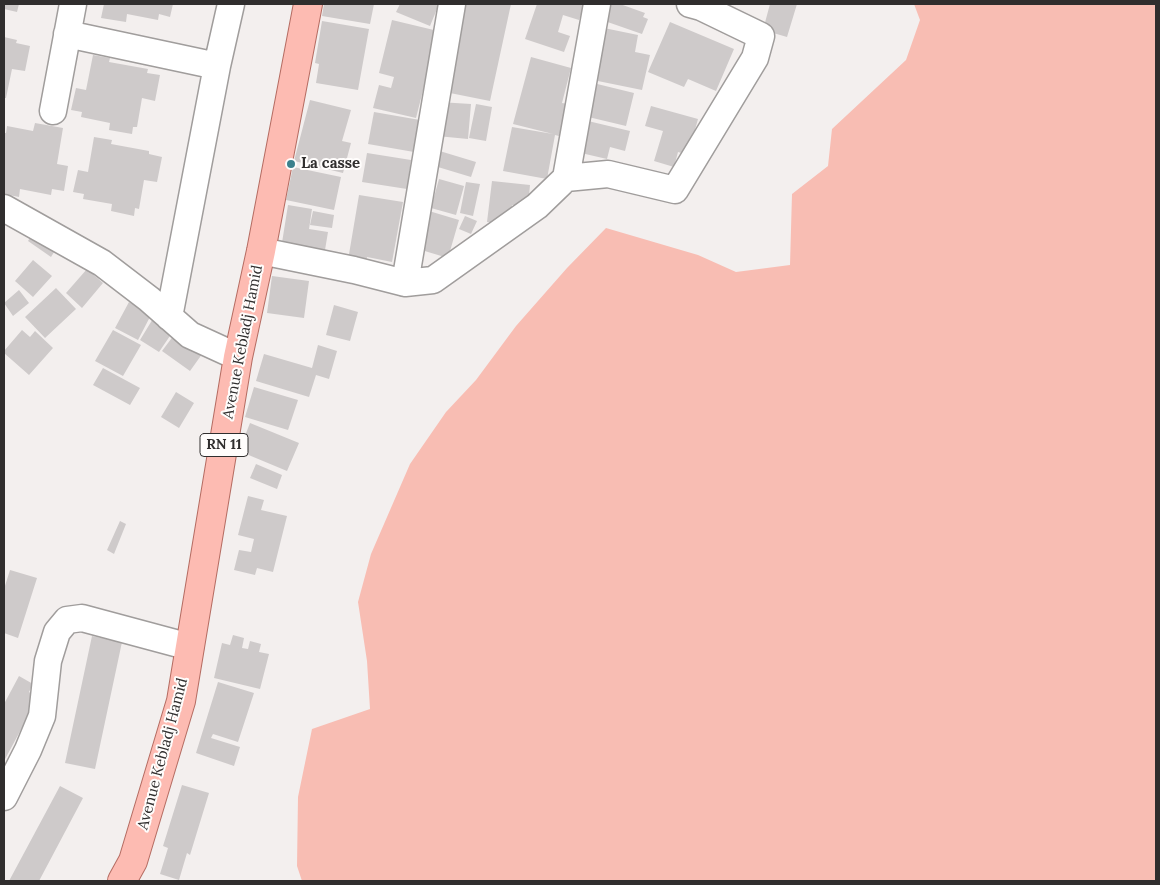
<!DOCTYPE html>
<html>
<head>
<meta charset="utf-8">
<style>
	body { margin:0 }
	#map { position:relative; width:1160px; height:885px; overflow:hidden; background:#f3efee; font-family:Lora,serif }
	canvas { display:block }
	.frame { position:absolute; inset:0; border:5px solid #302e2e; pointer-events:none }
</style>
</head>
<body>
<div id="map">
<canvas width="1160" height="885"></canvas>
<div class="frame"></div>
</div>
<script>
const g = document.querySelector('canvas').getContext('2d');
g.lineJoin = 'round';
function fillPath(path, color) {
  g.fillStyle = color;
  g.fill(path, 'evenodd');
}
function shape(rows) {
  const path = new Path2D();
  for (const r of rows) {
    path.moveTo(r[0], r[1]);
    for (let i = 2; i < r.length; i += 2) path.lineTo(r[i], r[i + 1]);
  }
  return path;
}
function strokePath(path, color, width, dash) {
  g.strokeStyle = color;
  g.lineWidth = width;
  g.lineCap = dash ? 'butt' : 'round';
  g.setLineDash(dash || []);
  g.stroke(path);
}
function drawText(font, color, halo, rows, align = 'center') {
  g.font = font + ' Lora,serif';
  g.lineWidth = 4;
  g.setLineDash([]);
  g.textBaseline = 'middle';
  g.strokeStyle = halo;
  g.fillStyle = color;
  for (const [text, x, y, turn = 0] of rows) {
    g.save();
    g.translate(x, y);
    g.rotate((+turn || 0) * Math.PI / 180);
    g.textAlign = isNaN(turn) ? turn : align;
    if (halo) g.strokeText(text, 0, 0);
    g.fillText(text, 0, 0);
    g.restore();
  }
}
fillPath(shape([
	[914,4,1156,4,1156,881,302,881,297,866,298,797,312,729,370,709,367,661,358,602,371,554,410,464,446,412,476,380,516,326,567,268,606,228,698,255,736,272,790,265,792,194,828,166,832,129,906,60,920,20]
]), '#f8bdb3');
fillPath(shape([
	[4,4,19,4,17,12,4,9],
	[104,4,173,4,170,17,159,14,158,20,127,14,126,22,101,18],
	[324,4,374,4,370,24,322,16],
	[400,4,439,4,430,26,396,12],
	[460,4,511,4,490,101,440,91],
	[537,4,585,4,579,20,563,15,558,32,570,36,564,52,525,39],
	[604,4,620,4,645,13,643,17,648,19,642,34,599,19],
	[770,4,797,4,787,37,763,30],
	[392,20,438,31,416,118,373,108,379,85,391,88,394,77,379,73],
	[322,21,369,29,358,90,316,83,319,64,315,63],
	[670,22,734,49,716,91,688,79,684,87,648,72],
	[599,27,638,35,635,52,650,55,642,90,588,79],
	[4,37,17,40,16,43,30,46,25,71,12,69,6,98,4,98],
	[93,55,110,58,109,62,148,69,147,73,160,75,155,101,142,98,137,127,133,127,132,134,109,130,110,123,81,117,82,112,71,110,76,88,86,90],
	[531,57,571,68,562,103,568,104,559,136,555,135,547,179,503,171,512,127,553,134,513,124],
	[589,82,634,93,626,126,580,115],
	[310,100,351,110,342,141,351,143,343,173,294,161],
	[439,102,471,104,468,139,437,136],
	[476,104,492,107,486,141,469,138],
	[651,106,698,119,688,155,678,152,674,167,654,161,663,131,645,126],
	[374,112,420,120,414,152,368,144],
	[588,121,630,131,625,151,610,147,607,159,581,153],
	[35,123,63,128,57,164,68,166,64,191,52,189,51,195,20,189,19,197,4,194,4,133,6,133,7,126,33,131],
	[94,137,112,140,111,144,149,151,149,154,162,157,157,182,144,180,139,209,135,208,134,216,111,211,112,204,83,199,84,194,73,192,78,170,88,172],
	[433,149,476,162,471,177,428,164],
	[367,153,411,160,407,189,362,182],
	[293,167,341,177,334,210,286,200],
	[439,179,464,186,456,215,431,208],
	[492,181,530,185,528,206,512,205,510,224,487,222],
	[466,182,480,184,473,216,460,213],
	[359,195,403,202,392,262,367,257,365,269,347,266],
	[288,205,312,209,309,229,328,232,324,256,281,249],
	[313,211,334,215,332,228,310,225],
	[429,211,459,220,448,258,418,249],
	[465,216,477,221,471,234,459,229],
	[36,228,59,244,51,257,28,241],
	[33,260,52,276,33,297,15,281],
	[87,269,103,283,82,308,66,293],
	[272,276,309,281,304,318,267,313],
	[56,288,76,309,45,338,25,317],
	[19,290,29,303,13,316,4,303],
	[129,302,152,313,138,340,115,328],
	[334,305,358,312,350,341,326,335],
	[154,317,174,330,159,352,140,340],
	[22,330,30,337,35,331,53,348,29,375,4,353,4,351],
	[113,330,141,345,123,376,95,361],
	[177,331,205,350,190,371,162,351],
	[318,345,337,351,329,379,316,375,309,397,256,381,264,354,312,368],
	[103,368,140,388,130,405,93,385],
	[254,387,298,400,288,430,245,417],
	[176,392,194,403,179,428,161,417],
	[250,423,299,443,287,471,239,451],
	[256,464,282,475,277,489,250,478],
	[248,496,264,500,261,510,287,516,273,572,257,568,255,575,234,570,239,550,251,552,254,539,238,535],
	[120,521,126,524,114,554,107,550],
	[10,570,37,578,18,638,4,633,4,589],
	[233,635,244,638,242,648,248,649,250,641,261,644,259,652,269,654,260,689,214,678,222,643,230,645],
	[92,636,122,642,95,769,65,763],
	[19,676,33,684,29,692,38,698,4,761,4,704],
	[218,682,254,693,238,742,213,734,211,738,240,747,234,766,196,753],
	[182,785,209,793,190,855,187,853,179,880,160,874,168,848,163,846],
	[60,786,83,798,39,881,9,881]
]), '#cecaca');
const minor = shape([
	[67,34,217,66],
	[53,111,73,4],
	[566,178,608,174,675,190,755,58,761,36,701,7,690,4],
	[4,208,102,263,149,299,190,335,238,357],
	[261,251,354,270,405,283,433,280,537,206,566,178,597,4],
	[405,283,452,4],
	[169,317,217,66,231,4],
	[4,797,28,750,42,716,48,661,57,632,67,620,82,618,190,647]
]);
const major = shape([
	[122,881,133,861,181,701,238,357,261,251,308,4]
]);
strokePath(minor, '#a09d9c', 29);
strokePath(major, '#b56c62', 30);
strokePath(minor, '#fff', 26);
strokePath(major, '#fdbbb2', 28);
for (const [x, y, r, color] of [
	[291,164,5,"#3b818d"]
]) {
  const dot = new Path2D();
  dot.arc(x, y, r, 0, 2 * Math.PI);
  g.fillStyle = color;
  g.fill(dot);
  strokePath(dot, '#fffdfc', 2);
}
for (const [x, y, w] of [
	[224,445,48]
]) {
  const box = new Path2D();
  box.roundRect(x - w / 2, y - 11.5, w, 23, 4);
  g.fillStyle = '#fffdfc';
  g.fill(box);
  strokePath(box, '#302e2e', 1);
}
drawText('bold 14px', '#302e2e', null, [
	["RN 11",224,445]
]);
drawText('bold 15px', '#302e2e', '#fffdfc', [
	["La casse",301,164]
], 'left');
drawText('15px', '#302e2e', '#fffdfc', [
	["Avenue Kebladj Hamid",243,342,-79],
	["Avenue Kebladj Hamid",163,754,-75]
]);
</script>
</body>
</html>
